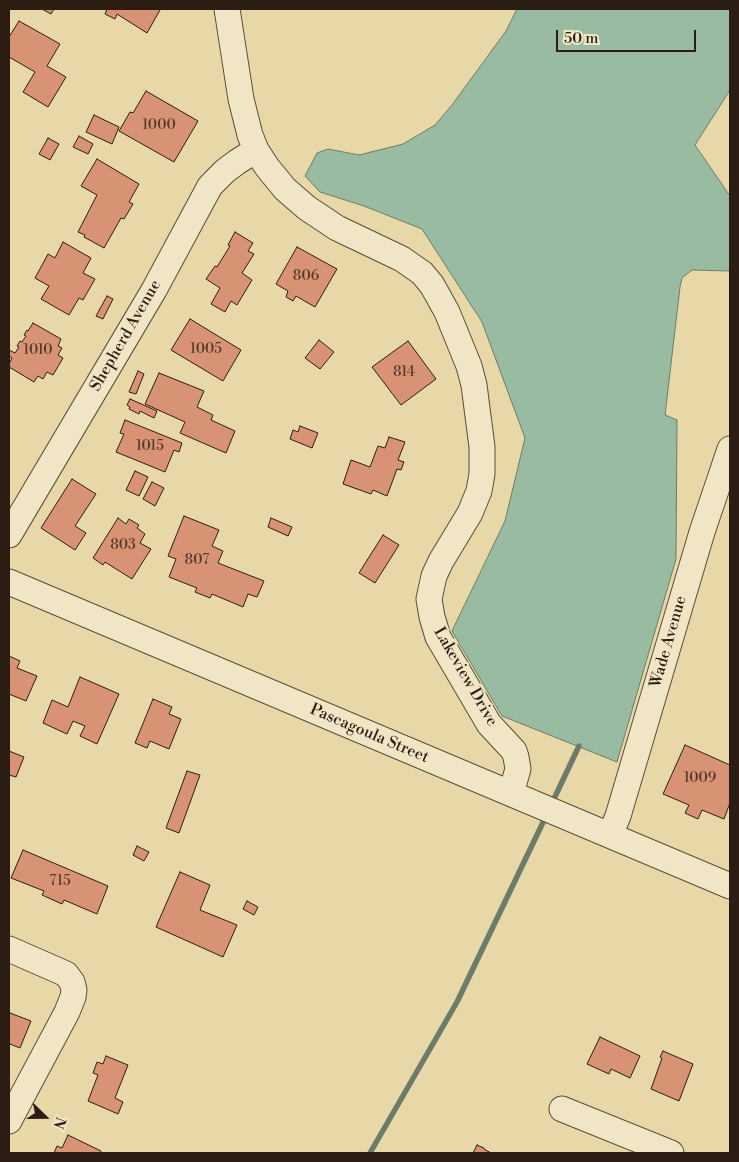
<!DOCTYPE html>
<html>
<head>
<meta charset="utf-8">
<style>
	body { margin:0 }
	#map { position:relative; width:739px; height:1162px; overflow:hidden; background:#e8d8a8; font-family:"Libre Bodoni",serif }
	canvas { display:block }
	.frame { position:absolute; inset:0; border:10px solid #2c1d14; pointer-events:none }
	.north { position:absolute; left:20px; top:1092px; width:50px; height:50px; -webkit-text-stroke:4px #f0e6c6; paint-order:stroke; rotate:112deg; font-size:14px; font-weight:700; line-height:20px; text-align:center; color:#2c1d14 }
	.north::after { content:''; display:block; margin:auto; width:18px; height:22px; background:#2c1d14; clip-path:polygon(50% 0,100% 100%,50% 72%,0 100%) }
	.scale { position:absolute; left:556px; top:30px; width:140px; height:22px; box-sizing:border-box; border:2px solid #2c1d14; border-top:0; padding-left:6px; font-size:15px; line-height:18px; white-space:nowrap; color:#2c1d14; -webkit-text-stroke:4px #f0e6c6; paint-order:stroke }
</style>
</head>
<body>
<div id="map">
<canvas width="739" height="1162"></canvas>
<div class="frame"></div>
<div class="north">N</div>
<div class="scale">50 m</div>
</div>
<script>
const g = document.querySelector('canvas').getContext('2d');
g.lineJoin = 'round';
function fillPath(path, color) {
  g.fillStyle = color;
  g.fill(path, 'evenodd');
}
function shape(rows) {
  const path = new Path2D();
  for (const r of rows) {
    path.moveTo(r[0], r[1]);
    for (let i = 2; i < r.length; i += 2) path.lineTo(r[i], r[i + 1]);
  }
  return path;
}
function strokePath(path, color, width, dash) {
  g.strokeStyle = color;
  g.lineWidth = width;
  g.lineCap = dash ? 'butt' : 'round';
  g.setLineDash(dash || []);
  g.stroke(path);
}
function drawText(font, color, halo, rows, align = 'center') {
  g.font = font + ' "Libre Bodoni",serif';
  g.lineWidth = 4.5;
  g.setLineDash([]);
  g.textBaseline = 'middle';
  g.strokeStyle = halo;
  g.fillStyle = color;
  for (const [text, x, y, turn = 0] of rows) {
    g.save();
    g.translate(x, y);
    g.rotate((+turn || 0) * Math.PI / 180);
    g.textAlign = isNaN(turn) ? turn : align;
    if (halo) g.strokeText(text, 0, 0);
    g.fillText(text, 0, 0);
    g.restore();
  }
}
const water = shape([
	[517,9,730,9,730,90,695,145,730,196,730,271,692,270,682,278,680,287,665,415,677,420,676,559,617,762,502,716,452,631,505,521,525,438,482,322,422,229,364,206,320,192,305,176,317,153,328,149,359,155,403,144,435,125,452,105,506,31,517,9]
]);
fillPath(water, '#98bba2');
strokePath(water, '#6d7c69', 1);
strokePath(shape([
	[552,803,579,746],
	[370,1153,457,1002,547,814]
]), '#6d7c69', 5.5);
const building = shape([
	[42,9,54,9,51,14,42,9],
	[107,9,158,9,160,10,147,33,117,14,115,19,105,14,107,9],
	[19,21,60,44,47,66,66,77,48,107,23,92,35,72,9,57,9,37,19,21],
	[146,91,198,121,174,162,119,131,130,112,133,113,146,91],
	[94,115,119,127,112,144,86,132,94,115],
	[79,136,93,144,88,154,73,147,79,136],
	[48,138,59,144,50,160,39,154,48,138],
	[97,159,139,184,129,202,133,204,124,219,121,218,104,248,84,237,85,235,78,232,97,195,81,186,97,159],
	[235,232,253,243,248,251,254,254,242,273,252,280,237,305,231,301,225,312,211,304,220,288,206,279,215,266,217,267,230,246,228,245,235,232],
	[63,242,91,258,83,273,95,279,83,300,79,298,69,315,41,299,49,286,35,278,48,254,55,258,63,242],
	[297,247,337,269,315,307,296,296,293,301,286,297,288,291,276,284,297,247],
	[107,296,113,299,103,319,96,316,107,296],
	[190,319,241,350,223,381,171,350,190,319],
	[33,323,61,339,58,346,62,348,58,355,63,358,53,375,47,372,43,379,38,376,34,382,9,367,9,364,12,358,9,356,9,350,15,353,19,347,17,346,20,341,22,342,26,336,24,335,27,330,28,331,33,323],
	[319,340,334,352,320,369,305,358,319,340],
	[408,341,436,379,401,405,372,367,408,341],
	[138,371,144,374,136,394,129,392,138,371],
	[159,373,204,391,197,407,213,415,211,420,235,431,226,453,180,433,185,422,145,404,159,373],
	[130,399,157,411,154,418,140,411,139,414,129,409,130,407,127,405,130,399],
	[125,420,182,443,179,452,174,450,165,472,116,452,124,434,120,433,125,420],
	[300,426,318,433,312,448,290,439,293,430,298,432,300,426],
	[389,437,405,442,398,460,404,462,401,470,397,469,387,496,373,490,371,494,343,484,351,460,370,467,378,446,385,448,389,437],
	[135,471,148,477,139,496,126,490,135,471],
	[72,479,96,494,75,526,86,533,75,550,41,528,72,479],
	[152,482,164,488,155,506,143,499,152,482],
	[184,516,219,530,212,546,223,551,218,563,264,581,257,597,248,594,243,607,212,594,210,598,195,592,197,588,169,577,176,559,168,556,184,516],
	[118,518,126,524,129,519,139,525,137,528,145,534,140,543,151,549,132,579,105,562,103,565,93,558,118,518],
	[271,518,292,527,288,536,268,527,271,518],
	[383,535,399,545,375,583,359,573,383,535],
	[9,656,20,661,17,668,37,676,26,701,9,694,9,656],
	[80,677,119,694,97,744,80,736,85,726,73,721,67,734,43,723,52,700,68,707,80,677],
	[153,699,172,707,169,714,181,719,169,749,150,741,147,748,135,743,153,699],
	[685,745,730,765,730,803,724,819,702,810,698,819,685,813,689,805,663,794,685,745],
	[9,751,24,757,16,777,9,775,9,751],
	[187,771,200,775,179,833,166,828,187,771],
	[137,846,149,852,144,861,133,855,137,846],
	[23,850,108,886,97,914,64,900,62,904,42,895,44,891,11,878,23,850],
	[180,872,210,885,200,910,237,925,223,957,156,927,180,872],
	[247,901,258,907,254,915,243,909,247,901],
	[10,1013,31,1021,20,1048,10,1044,9,1047,9,1016,10,1013],
	[600,1037,640,1056,630,1078,611,1069,609,1074,587,1064,600,1037],
	[663,1051,693,1064,679,1101,651,1089,662,1058,660,1057,663,1051],
	[106,1056,128,1065,115,1098,123,1102,118,1114,88,1101,98,1075,93,1073,97,1062,103,1064,106,1056],
	[68,1135,101,1151,100,1153,54,1153,57,1146,62,1148,68,1135],
	[477,1145,484,1148,484,1149,491,1153,473,1153,477,1145]
]);
fillPath(building, '#d89375');
strokePath(building, '#2c1d14', 1);
const minor = shape([
	[227,9,241,99,250,135,256,150,267,167,285,189,307,208,337,228,402,259,422,273,432,285,447,312,469,366,474,385,482,447,482,474,479,491,470,513,441,561,434,576,429,599,432,617,438,637,489,724,514,751,516,757,518,769,511,793],
	[9,535,154,290,210,186,225,171,237,162,256,150],
	[9,582,730,886],
	[610,835,618,816,702,532,730,449],
	[9,949,66,974,72,982,74,990,73,997,67,1012,9,1121],
	[562,1109,671,1153]
]);
strokePath(minor, '#5b4c39', 27);
strokePath(minor, '#f0e6c6', 25);
drawText('14px', '#573a2c', null, [
	["1000",159,126],
	["806",306,277],
	["1005",206,350],
	["1010",38,351],
	["814",404,373],
	["1015",150,447],
	["803",123,546],
	["807",197,561],
	["1009",700,779],
	["715",60,882]
]);
drawText('16px', '#2c1d14', '#f0e6c6', [
	["Shepherd Avenue",126,336,-60],
	["Wade Avenue",669,642,-74],
	["Lakeview Drive",465,677,60],
	["Pascagoula Street",369,734,23]
]);
</script>
</body>
</html>
